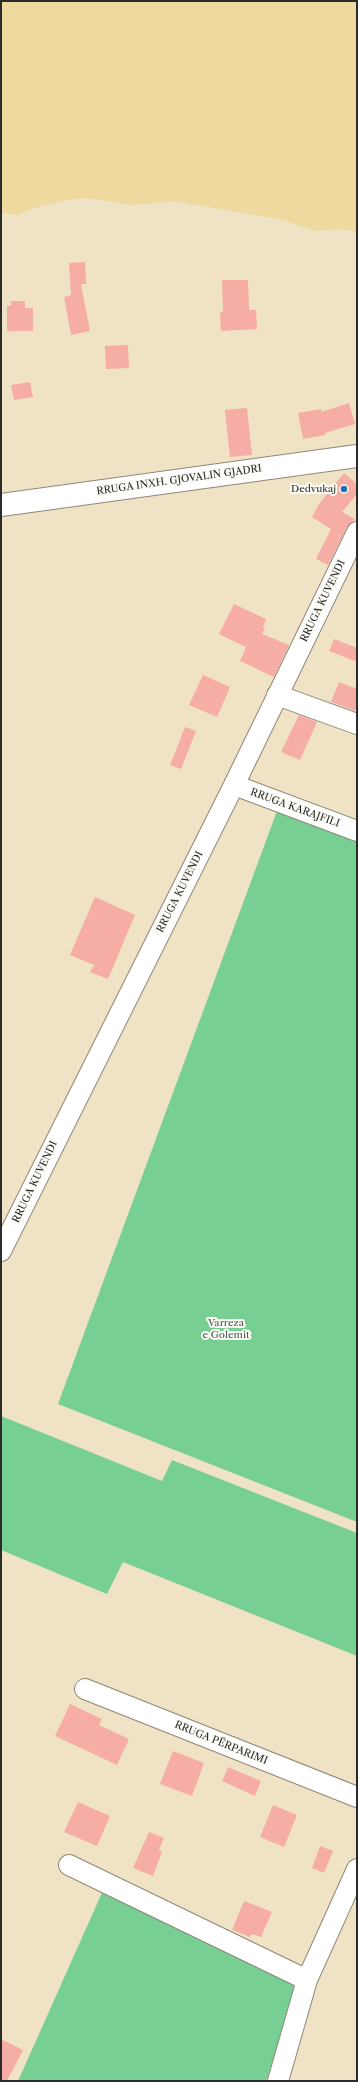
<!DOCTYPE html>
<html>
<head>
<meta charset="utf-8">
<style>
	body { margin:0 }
	#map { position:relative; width:358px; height:2082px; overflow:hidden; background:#f0e2c4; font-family:"Libre Caslon Text",serif }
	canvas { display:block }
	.frame { position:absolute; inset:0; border:2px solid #2b2b2b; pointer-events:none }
</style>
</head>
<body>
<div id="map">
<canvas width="358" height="2082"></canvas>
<div class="frame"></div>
</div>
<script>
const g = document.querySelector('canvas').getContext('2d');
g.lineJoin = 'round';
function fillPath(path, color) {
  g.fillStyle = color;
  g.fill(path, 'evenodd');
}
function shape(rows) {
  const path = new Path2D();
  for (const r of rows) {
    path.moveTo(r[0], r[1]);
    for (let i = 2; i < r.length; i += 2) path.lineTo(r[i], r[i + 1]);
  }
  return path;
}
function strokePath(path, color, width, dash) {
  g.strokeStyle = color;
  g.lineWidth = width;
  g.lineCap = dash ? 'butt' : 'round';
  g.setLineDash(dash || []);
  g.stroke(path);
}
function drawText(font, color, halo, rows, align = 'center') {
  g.font = font + ' "Libre Caslon Text",serif';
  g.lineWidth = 4;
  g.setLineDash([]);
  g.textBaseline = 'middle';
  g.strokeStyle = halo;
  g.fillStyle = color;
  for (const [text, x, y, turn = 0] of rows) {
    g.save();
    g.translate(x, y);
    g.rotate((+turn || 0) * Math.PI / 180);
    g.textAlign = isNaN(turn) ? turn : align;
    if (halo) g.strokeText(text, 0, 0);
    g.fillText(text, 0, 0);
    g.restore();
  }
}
fillPath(shape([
	[277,811,357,841,357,1522,58,1404],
	[1,1416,162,1481,172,1460,357,1533,357,1656,123,1562,107,1594,1,1550],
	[105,1886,297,1980,283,2033,266,2081,18,2081]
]), '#78cf93');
fillPath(shape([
	[1,1,357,1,357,232,341,229,315,231,283,220,175,201,132,205,87,198,73,199,40,206,17,215,1,213]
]), '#eeda9e');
fillPath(shape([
	[85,262,86,284,81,284,90,331,71,335,64,297,71,295,69,263],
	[222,280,248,280,249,310,256,310,257,329,221,331,220,312,223,312],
	[11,301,25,301,25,308,33,308,33,331,7,331,7,306,11,306],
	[128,345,129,368,106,369,105,346],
	[30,382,33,397,14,400,11,385],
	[349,403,355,424,325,433,325,435,303,439,298,413,321,409,321,412],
	[247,408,252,455,230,457,225,410],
	[344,473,357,484,357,494,342,512,355,519,347,527,328,565,316,559,331,529,312,517,319,504],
	[234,604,266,619,263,627,265,628,262,634,289,645,274,677,240,661,246,647,219,634],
	[334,639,357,648,357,662,329,651],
	[203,675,230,687,217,717,189,705],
	[339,682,357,689,357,706,355,711,331,702],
	[299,715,317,722,300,760,281,752],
	[185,727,196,731,181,769,170,765],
	[95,897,135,915,108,979,90,972,94,965,70,955],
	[70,1704,102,1719,99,1725,129,1739,117,1765,55,1736],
	[173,1751,204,1763,192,1796,160,1784],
	[228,1767,261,1781,255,1796,222,1781],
	[78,1802,110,1816,97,1846,64,1832],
	[273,1805,297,1815,284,1847,260,1837],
	[149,1832,164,1838,159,1850,162,1852,153,1876,133,1868],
	[320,1846,333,1851,324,1873,312,1868],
	[244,1901,272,1912,261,1937,252,1934,250,1937,232,1930],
	[1,2039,23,2050,7,2081,1,2081]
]), '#f5ada5');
const minor = shape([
	[277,695,357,724],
	[234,785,357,831],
	[1,1251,234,785,357,532],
	[85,1689,357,1797],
	[69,1865,307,1980],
	[278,2081,307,1980,357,1869]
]);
const major = shape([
	[1,505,357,456]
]);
strokePath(minor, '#8e8678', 22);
strokePath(major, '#8e8678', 24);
strokePath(minor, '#fff', 20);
strokePath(major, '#fff', 22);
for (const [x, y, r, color] of [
	[344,489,4,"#1f6fb2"]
]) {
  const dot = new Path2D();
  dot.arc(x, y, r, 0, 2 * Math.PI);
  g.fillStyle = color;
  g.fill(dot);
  strokePath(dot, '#fdfcf7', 1.5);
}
drawText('10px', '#2b2b2b', '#fdfcf7', [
	["RRUGA INXH. GJOVALIN GJADRI",179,480,-8],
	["RRUGA KUVENDI",323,601,-64],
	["RRUGA KARAJFILI",295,808,20],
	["RRUGA KUVENDI",180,892,-63],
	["RRUGA KUVENDI",35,1182,-64],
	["RRUGA PËRPARIMI",221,1743,22]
]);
drawText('10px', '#2b2b2b', '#fdfcf7', [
	["Dedvukaj",336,489]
], 'right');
drawText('10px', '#425c4a', '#fdfcf7', [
	["Varreza",226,1323],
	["e Golemit",226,1335]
]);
</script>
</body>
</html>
